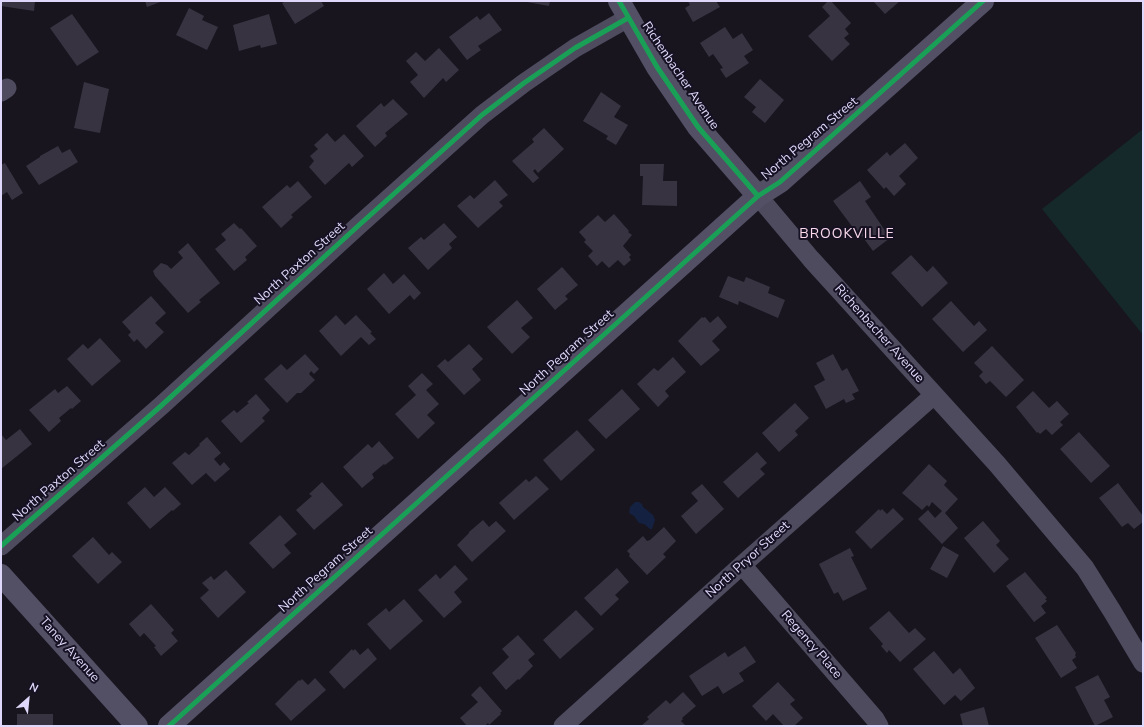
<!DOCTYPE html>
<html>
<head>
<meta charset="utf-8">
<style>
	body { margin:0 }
	#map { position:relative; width:1144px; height:727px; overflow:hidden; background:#18151f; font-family:"Nunito Sans",sans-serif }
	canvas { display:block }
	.frame { position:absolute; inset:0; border:2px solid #dfd8fa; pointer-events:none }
	.north { position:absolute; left:8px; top:679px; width:40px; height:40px; -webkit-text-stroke:3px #161123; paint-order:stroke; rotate:27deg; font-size:11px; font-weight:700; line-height:16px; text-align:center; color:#dfd8fa }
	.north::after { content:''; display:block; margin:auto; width:14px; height:18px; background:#dfd8fa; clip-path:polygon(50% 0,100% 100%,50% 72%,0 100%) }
</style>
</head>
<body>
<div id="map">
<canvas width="1144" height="727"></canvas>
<div class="frame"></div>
<div class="north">N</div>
</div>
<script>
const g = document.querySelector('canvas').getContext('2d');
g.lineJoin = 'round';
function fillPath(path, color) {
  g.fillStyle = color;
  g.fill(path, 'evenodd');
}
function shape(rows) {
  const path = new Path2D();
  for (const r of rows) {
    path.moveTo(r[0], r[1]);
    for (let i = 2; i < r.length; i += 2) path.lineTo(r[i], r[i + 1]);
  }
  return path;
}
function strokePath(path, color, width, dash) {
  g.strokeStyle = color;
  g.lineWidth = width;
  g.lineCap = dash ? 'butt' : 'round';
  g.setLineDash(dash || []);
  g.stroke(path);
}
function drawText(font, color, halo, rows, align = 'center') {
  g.font = font + ' "Nunito Sans",sans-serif';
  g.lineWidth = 4;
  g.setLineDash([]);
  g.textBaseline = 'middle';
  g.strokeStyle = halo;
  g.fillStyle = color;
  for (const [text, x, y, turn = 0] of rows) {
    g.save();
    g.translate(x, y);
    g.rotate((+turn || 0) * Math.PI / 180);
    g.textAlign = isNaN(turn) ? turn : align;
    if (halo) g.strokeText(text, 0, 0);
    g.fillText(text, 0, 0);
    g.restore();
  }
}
fillPath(shape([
	[1143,129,1143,335,1042,209]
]), '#15282a');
fillPath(shape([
	[635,502,639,502,642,504,643,507,653,515,655,520,652,529,650,529,644,524,639,523,634,516,629,513,630,507]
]), '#142141');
fillPath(shape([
	[1,1,35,1,34,11,1,6],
	[145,1,163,1,147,7],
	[286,1,321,1,324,6,295,24,282,3],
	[521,1,550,1,549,6],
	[688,1,716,1,720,7,693,22,685,8,690,5],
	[828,1,831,1,851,23,845,29,849,34,844,38,850,44,832,61,808,36,830,16,822,7],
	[873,1,900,1,885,14],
	[189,8,204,16,202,20,218,27,207,50,176,35],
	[489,13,502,30,478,46,481,50,467,60,449,37,477,16,480,20],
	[72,14,99,52,77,66,50,28],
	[269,14,277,44,261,48,260,45,239,51,233,25],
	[725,27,733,39,742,33,753,50,744,56,749,63,726,78,720,69,723,68,713,54,709,57,700,43],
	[439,48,459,70,446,82,443,78,424,98,410,82,418,75,406,61,416,52,425,61],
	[760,79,784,100,765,123,752,112,756,107,744,97],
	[84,82,109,89,100,133,74,128],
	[601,92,621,106,614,117,628,125,616,145,606,139,608,136,583,121],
	[393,99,408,114,385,133,387,136,375,147,356,126,381,103,384,107],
	[544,128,564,149,538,173,535,169,533,171,539,178,533,183,512,161,534,142,532,139],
	[327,133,335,142,344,134,364,156,352,167,349,163,325,185,309,167,314,161,310,156,318,149,314,145],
	[905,143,918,158,899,176,906,184,894,196,886,187,884,189,867,170,887,152,890,156],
	[58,146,62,153,70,149,78,162,39,185,26,166,40,157,40,156],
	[5,163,23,193,12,200,7,192,1,196,1,165],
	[640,164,664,164,663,181,677,181,677,206,642,205,643,176,640,176],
	[495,180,508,195,499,202,503,206,478,228,457,206,470,195,474,199],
	[298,181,312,197,291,215,293,217,281,228,262,207,287,185,290,188],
	[860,181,871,197,865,201,890,238,873,251,862,236,860,237,833,201],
	[614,214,629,231,628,232,632,235,623,246,631,255,629,257,631,260,624,266,618,260,609,268,602,261,597,266,588,256,593,251,584,242,586,240,579,232,598,215,605,222],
	[234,223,240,229,241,228,257,246,245,257,247,260,234,271,215,249,226,240,221,234],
	[444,223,457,237,449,244,452,248,428,270,408,248,421,237,424,240],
	[188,243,220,283,199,300,201,302,188,313,155,276,153,271,161,263,167,265,171,269,183,258,178,252],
	[911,255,927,272,933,266,948,283,922,307,891,273],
	[562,267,578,285,565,296,568,299,555,310,537,289],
	[384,273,393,284,404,274,421,293,414,300,410,295,389,314,367,289],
	[728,276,744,282,746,277,770,287,768,293,785,300,778,318,739,301,738,305,719,297],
	[151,296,166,313,155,323,164,332,146,349,137,339,134,342,128,335,131,332,122,322],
	[517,300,533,318,521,328,530,337,512,354,487,327],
	[951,301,974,326,979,321,987,330,963,352,932,319],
	[336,315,345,325,356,315,372,332,370,333,376,339,369,345,361,337,341,356,319,331],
	[718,316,727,327,712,341,720,350,701,366,678,341,702,317,703,318,705,317,710,323],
	[100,338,121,361,92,386,67,359,83,344,88,349],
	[469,344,483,359,472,369,481,380,464,395,437,366,445,359,448,362],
	[992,346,1024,380,1006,397,990,381,986,384,979,376,983,372,974,363],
	[305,354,319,369,314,374,311,371,309,374,315,380,301,393,297,393,287,403,264,379,281,364,287,370],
	[833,354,842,371,847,368,859,391,852,394,855,399,846,403,844,399,826,409,814,386,825,380,816,363],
	[673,357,686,372,665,391,669,396,658,407,637,384,654,368,658,371],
	[422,373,433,384,426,390,439,404,427,415,435,423,418,439,395,414,416,395,408,386],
	[67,386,81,401,72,409,71,408,59,418,61,421,49,432,29,410,55,389,58,393],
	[622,389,640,409,606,439,588,420],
	[1033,391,1049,408,1057,401,1069,414,1060,422,1063,425,1052,435,1046,429,1040,434,1038,432,1037,433,1016,407],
	[256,394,270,410,262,418,265,421,241,443,221,421,234,410,237,413,249,403,247,402],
	[795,403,809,418,795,431,798,435,779,452,762,433],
	[20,429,32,444,1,469,1,434,6,440],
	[577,430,595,450,561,481,543,460],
	[1079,432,1110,466,1091,483,1060,449],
	[207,437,221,453,214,459,220,466,224,462,230,469,215,482,206,473,192,485,172,463,185,452,189,455,200,445,199,444],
	[379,441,394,458,385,465,384,464,372,474,374,478,362,488,343,467,368,444,372,448],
	[757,452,767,463,760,469,765,474,738,498,723,482],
	[929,464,947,481,944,485,958,499,945,513,958,528,942,544,918,519,928,510,935,518,942,511,932,502,929,507,927,505,922,510,902,493],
	[536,476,549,489,514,520,499,503,526,479,529,482],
	[322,482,343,505,314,530,296,510,312,496,309,494],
	[1118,483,1143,516,1143,522,1134,529,1128,523,1122,527,1099,498],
	[702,484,724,509,696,534,681,516,698,501,691,493],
	[145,487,154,497,165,487,181,504,173,511,172,510,150,529,127,503],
	[893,508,904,519,871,549,855,532,879,509,880,511,882,509,887,514],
	[280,515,297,534,284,545,291,553,273,569,249,543],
	[483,520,489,527,496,521,506,531,472,562,457,545,469,533,469,532],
	[983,521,1000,541,996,545,1009,559,994,573,964,538],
	[664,527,676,541,663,554,666,557,647,575,629,556,630,554,627,551,643,536,647,541,650,540],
	[93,537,109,555,112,552,122,562,98,584,72,556],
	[943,546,959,555,947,578,930,569],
	[850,548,854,556,851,557,867,589,843,601,838,592,834,594,819,564],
	[455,565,468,579,454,592,462,602,444,618,418,590,436,574,440,579],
	[617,568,629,582,615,595,619,599,601,616,584,598],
	[226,570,246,592,218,618,200,598,209,590,202,583,211,576,214,580],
	[1025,572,1047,598,1045,599,1047,601,1041,606,1046,613,1034,622,1006,586],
	[404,599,423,621,390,650,367,624,386,608,389,612],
	[151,604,174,630,171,633,178,641,161,656,154,647,156,646,144,633,140,637,129,624],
	[576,610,594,629,560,659,543,640],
	[889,611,909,633,915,628,926,639,900,662,889,650,887,653,881,646,883,644,869,628],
	[1057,625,1076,653,1075,655,1076,657,1072,660,1077,668,1061,678,1035,638],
	[518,635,535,654,528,660,533,666,519,680,518,679,506,690,492,673,509,657,502,649],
	[745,646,756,662,739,673,744,681,723,694,718,686,702,696,689,676,725,652,728,657],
	[368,648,377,659,344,689,329,672,352,649,353,651,355,649,360,655],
	[934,651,953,674,960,668,975,688,961,701,955,695,944,705,913,669],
	[1098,675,1110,697,1104,700,1113,717,1095,726,1075,687],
	[315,678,326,690,291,721,275,704,299,680,300,681,302,679,308,685],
	[778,682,795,700,790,704,803,718,794,726,784,726,773,714,766,721,752,706],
	[480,686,502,711,500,713,501,714,489,725,488,723,485,726,467,726,460,718,478,702,471,695],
	[683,692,696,706,682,718,683,719,681,721,686,726,641,726,649,719,647,717,666,700,670,704],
	[984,707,989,726,963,726,960,714],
	[17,714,53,714,53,726,17,726]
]), '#373341');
strokePath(shape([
	[1,92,7,88],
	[758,196,811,259,997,464,1085,568,1112,611,1143,663],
	[1,546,162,405,358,226,482,115,524,83,575,48,628,18],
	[742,565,875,719,879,726],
	[563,726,742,565,934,395]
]), '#4e4b5f', 19);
strokePath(shape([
	[619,1,657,67,698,127,758,196],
	[1,575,137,726],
	[169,726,758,196,780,182,983,1]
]), '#534f65', 22);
strokePath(shape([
	[619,1,657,67,698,127,758,196],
	[1,546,162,405,358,226,482,115,524,83,575,48,628,18],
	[169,726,758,196,780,182,983,1]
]), '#1a9f57', 5);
drawText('13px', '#dfd8fa', '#161123', [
	["Richenbacher Avenue",680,76,56],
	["North Pegram Street",810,139,-40],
	["North Paxton Street",300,264,-42],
	["Richenbacher Avenue",879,334,48],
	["North Pegram Street",567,353,-42],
	["North Paxton Street",59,481,-41],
	["North Pryor Street",748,560,-42],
	["North Pegram Street",326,570,-42],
	["Regency Place",811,645,49],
	["Taney Avenue",69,650,48]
]);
g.letterSpacing = '1px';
drawText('14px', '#fbdaec', '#161123', [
	["BROOKVILLE",847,235]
]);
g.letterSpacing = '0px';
</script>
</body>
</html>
